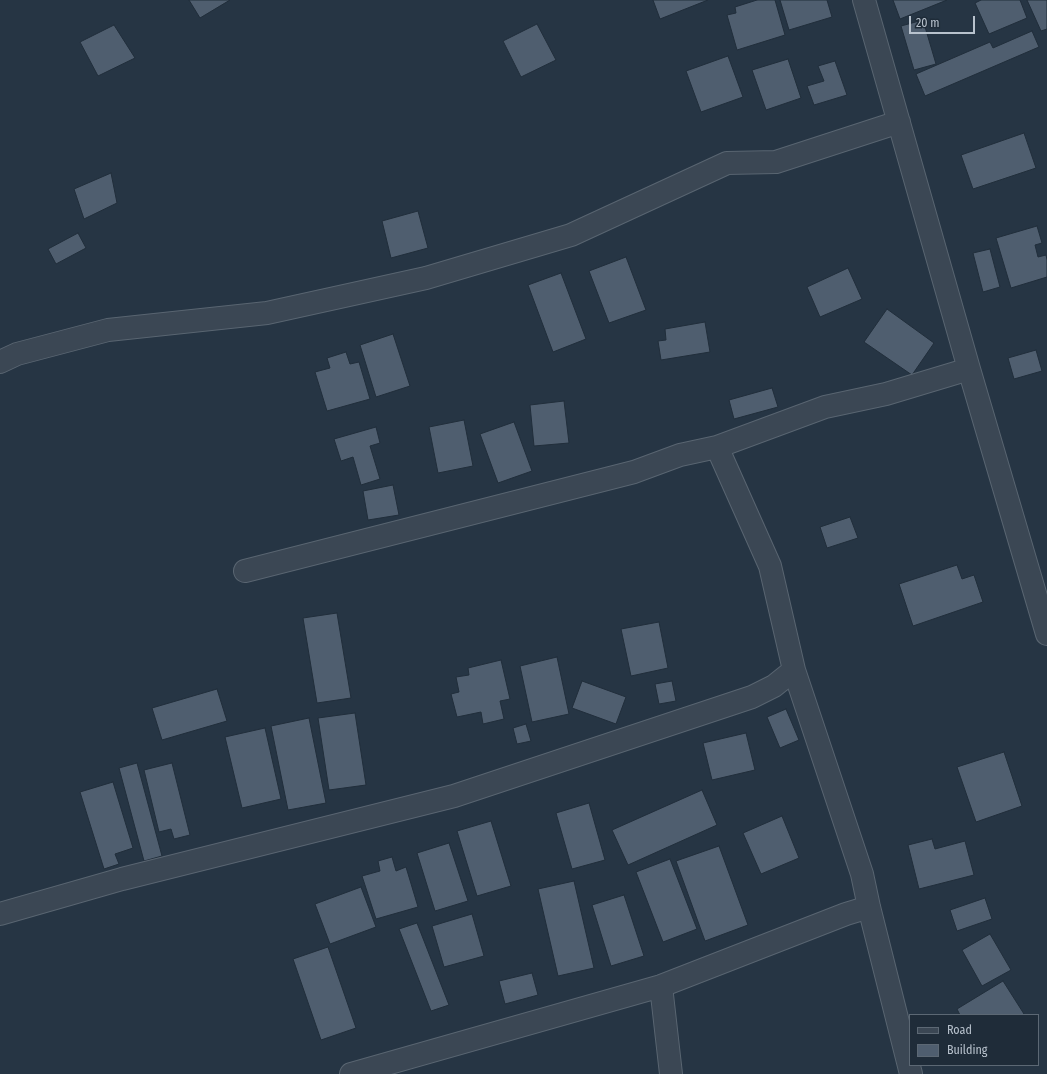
<!DOCTYPE html>
<html>
<head>
<meta charset="utf-8">
<style>
	body { margin:0 }
	#map { position:relative; width:1047px; height:1074px; overflow:hidden; background:#263544; font-family:"Fira Sans Condensed",sans-serif }
	canvas { display:block }
	.legend { position:absolute; left:909px; top:1014px; width:130px; height:52px; box-sizing:border-box; background:#1f2c39; border:1px solid #5c6874; margin:0; padding:5px 7px; list-style:none; font-size:12px; color:#b8c2cd }
	.legend li { display:flex; align-items:center; gap:8px; height:20px }
	.legend b { width:20px; border:1px solid #5c6874 }
	.scale { position:absolute; left:909px; top:16px; width:66px; height:18px; box-sizing:border-box; border:2px solid #b8c2cd; border-top:0; padding-left:5px; font-size:12px; line-height:14px; white-space:nowrap; color:#b8c2cd; -webkit-text-stroke:3px #1f2c39; paint-order:stroke }
</style>
</head>
<body>
<div id="map">
<canvas width="1047" height="1074"></canvas>
<ul class="legend">
<li><b style="height:5px;background:#3b4754"></b>Road</li>
<li><b style="height:11px;background:#4f5e6f"></b>Building</li>
</ul>
<div class="scale">20 m</div>
</div>
<script>
const g = document.querySelector('canvas').getContext('2d');
g.lineJoin = 'round';
function fillPath(path, color) {
  g.fillStyle = color;
  g.fill(path, 'evenodd');
}
function shape(rows) {
  const path = new Path2D();
  for (const r of rows) {
    path.moveTo(r[0], r[1]);
    for (let i = 2; i < r.length; i += 2) path.lineTo(r[i], r[i + 1]);
  }
  return path;
}
function strokePath(path, color, width, dash) {
  g.strokeStyle = color;
  g.lineWidth = width;
  g.lineCap = dash ? 'butt' : 'round';
  g.setLineDash(dash || []);
  g.stroke(path);
}
const building = shape([
	[189,0,230,0,200,18,189,0],
	[653,0,708,0,660,19,653,0],
	[757,0,775,0,785,35,737,50,727,15,736,13,735,7,757,0],
	[780,0,827,0,832,17,789,30,780,0],
	[893,0,947,0,900,19,893,0],
	[981,0,1020,0,1027,18,989,34,975,3,981,0],
	[1027,0,1047,0,1047,29,1041,31,1027,0],
	[923,20,936,64,914,70,901,26,923,20],
	[537,24,556,60,521,77,503,41,537,24],
	[114,25,135,58,98,76,80,42,114,25],
	[1032,31,1039,47,925,96,916,74,990,42,993,48,1032,31],
	[728,56,743,97,701,112,686,71,728,56],
	[788,59,801,98,766,110,752,70,788,59],
	[835,61,847,95,814,105,807,86,824,81,818,66,835,61],
	[1024,133,1036,168,973,189,961,155,1024,133],
	[111,173,117,203,84,219,74,189,111,173],
	[418,211,428,248,391,258,382,221,418,211],
	[1037,226,1042,243,1035,245,1038,257,1046,255,1047,260,1047,277,1011,288,996,238,1037,226],
	[78,233,86,248,56,264,48,249,78,233],
	[990,249,1000,287,983,292,973,253,990,249],
	[626,257,646,310,609,323,589,271,626,257],
	[848,268,862,299,820,317,807,287,848,268],
	[561,273,586,339,553,352,528,285,561,273],
	[887,309,934,343,912,375,864,342,887,309],
	[705,322,710,352,661,360,658,341,666,340,665,329,705,322],
	[393,334,410,386,376,397,360,345,393,334],
	[1036,350,1042,371,1014,379,1008,358,1036,350],
	[346,352,350,364,359,362,370,399,327,411,315,372,330,368,327,358,346,352],
	[772,388,778,407,734,419,729,400,772,388],
	[564,401,569,443,534,446,530,405,564,401],
	[464,420,473,466,438,473,429,427,464,420],
	[514,422,532,471,498,483,480,434,514,422],
	[376,427,380,443,370,446,380,479,361,485,353,457,341,461,334,439,376,427],
	[393,485,399,515,368,520,363,491,393,485],
	[850,517,858,538,827,548,820,527,850,517],
	[957,565,962,579,974,575,983,602,913,626,899,584,957,565],
	[337,613,351,698,317,703,303,618,337,613],
	[659,622,668,668,631,676,621,629,659,622],
	[557,657,569,714,532,722,520,666,557,657],
	[501,660,510,699,500,701,504,719,483,724,481,712,457,717,451,694,459,692,456,677,469,675,468,668,501,660],
	[582,681,626,697,616,724,572,708,582,681],
	[672,681,676,701,659,704,655,684,672,681],
	[217,689,227,721,162,740,152,708,217,689],
	[786,709,799,740,780,748,767,717,786,709],
	[355,713,366,785,329,790,318,718,355,713],
	[309,718,326,803,288,810,271,726,309,718],
	[526,724,531,741,517,744,513,728,526,724],
	[265,728,281,799,242,808,225,737,265,728],
	[746,733,755,770,712,780,703,743,746,733],
	[1004,752,1022,806,976,822,957,767,1004,752],
	[137,763,162,856,144,861,119,768,137,763],
	[172,763,190,835,174,839,171,829,159,832,144,770,172,763],
	[113,782,133,848,115,854,119,864,104,869,80,792,113,782],
	[702,790,717,825,628,865,612,830,702,790],
	[589,803,605,860,572,869,556,813,589,803],
	[782,816,799,858,761,874,743,833,782,816],
	[491,821,511,886,477,896,457,831,491,821],
	[932,839,935,849,965,841,974,875,919,889,908,845,932,839],
	[449,843,468,901,435,911,417,853,449,843],
	[719,846,748,925,705,941,676,861,719,846],
	[392,857,396,871,406,867,418,907,376,919,362,876,380,871,378,861,392,857],
	[670,859,697,929,663,942,636,872,670,859],
	[574,881,594,968,558,976,538,889,574,881],
	[361,887,376,927,330,944,315,904,361,887],
	[624,895,644,956,611,966,592,905,624,895],
	[985,898,992,919,957,931,950,910,985,898],
	[472,914,484,956,444,967,432,926,472,914],
	[417,923,449,1005,431,1011,399,929,417,923],
	[990,934,1011,970,982,986,962,950,990,934],
	[328,947,356,1028,321,1040,293,959,328,947],
	[532,973,538,995,505,1004,499,981,532,973],
	[1003,981,1024,1014,1022,1015,960,1015,957,1009,1003,981]
]);
fillPath(building, '#4f5e6f');
strokePath(building, '#212e3b', 1);
const minor = shape([
	[864,0,969,369,1047,634],
	[0,362,17,354,108,330,267,313,426,278,571,235,727,163,776,162,899,122],
	[717,447,770,566,794,670,862,874,869,907,911,1074],
	[245,571,634,472,680,455,717,447,825,407,886,394,969,369],
	[0,914,122,879,454,796,752,697,774,686,794,670],
	[661,986,671,1074],
	[351,1074,661,986,846,914,869,907]
]);
strokePath(minor, '#596571', 24);
strokePath(minor, '#3b4754', 22);
</script>
</body>
</html>
